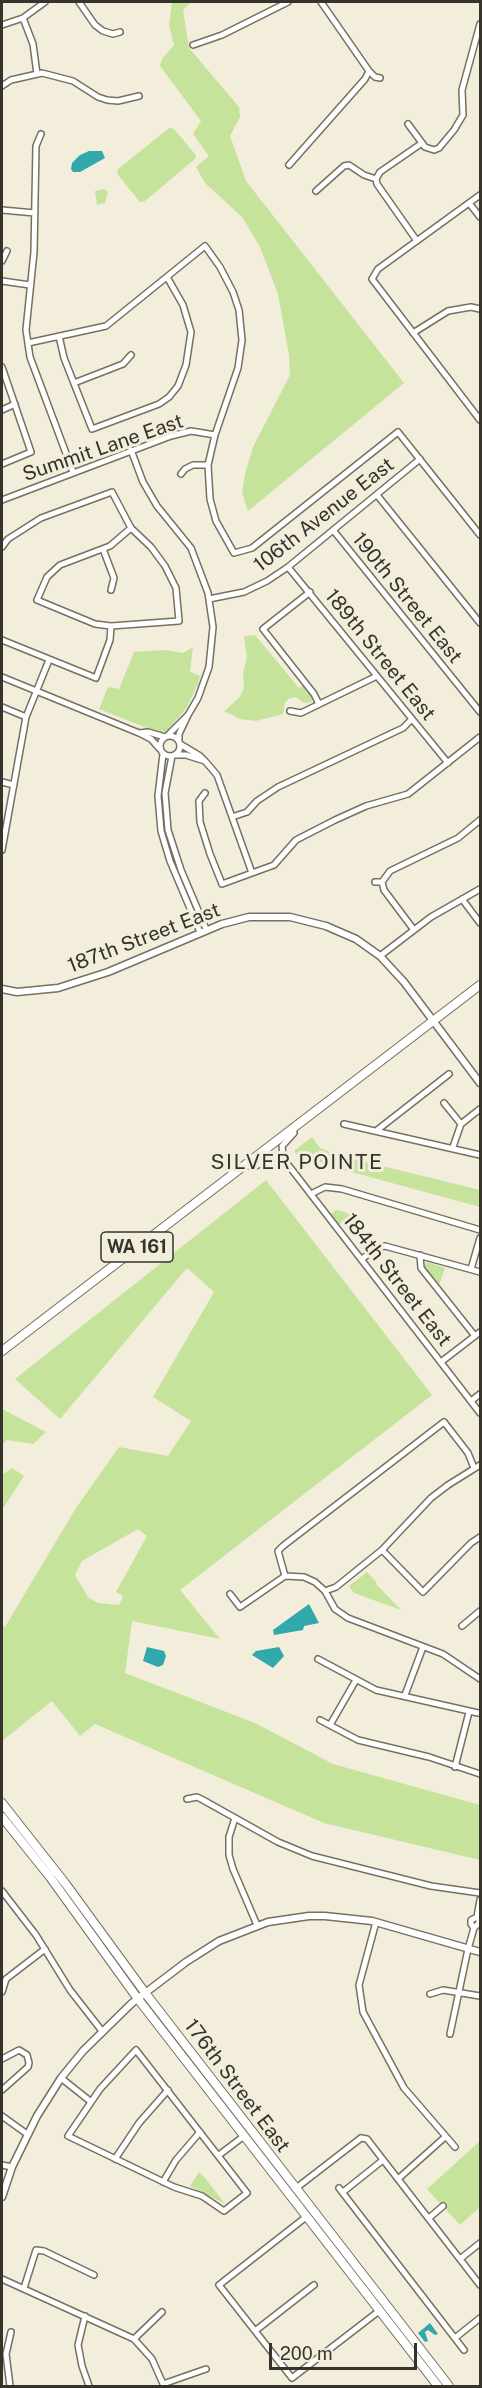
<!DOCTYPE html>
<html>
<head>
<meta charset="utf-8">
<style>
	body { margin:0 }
	#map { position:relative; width:482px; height:2388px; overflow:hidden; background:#f3eddc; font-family:"Public Sans",sans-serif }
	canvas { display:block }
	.frame { position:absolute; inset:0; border:3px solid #35332c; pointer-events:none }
	.scale { position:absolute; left:269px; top:2343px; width:148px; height:27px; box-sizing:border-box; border:3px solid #35332c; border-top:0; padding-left:8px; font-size:18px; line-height:21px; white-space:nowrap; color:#35332c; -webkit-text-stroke:4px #f3eddc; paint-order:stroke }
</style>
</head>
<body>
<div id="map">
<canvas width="482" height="2388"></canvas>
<div class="frame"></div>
<div class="scale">200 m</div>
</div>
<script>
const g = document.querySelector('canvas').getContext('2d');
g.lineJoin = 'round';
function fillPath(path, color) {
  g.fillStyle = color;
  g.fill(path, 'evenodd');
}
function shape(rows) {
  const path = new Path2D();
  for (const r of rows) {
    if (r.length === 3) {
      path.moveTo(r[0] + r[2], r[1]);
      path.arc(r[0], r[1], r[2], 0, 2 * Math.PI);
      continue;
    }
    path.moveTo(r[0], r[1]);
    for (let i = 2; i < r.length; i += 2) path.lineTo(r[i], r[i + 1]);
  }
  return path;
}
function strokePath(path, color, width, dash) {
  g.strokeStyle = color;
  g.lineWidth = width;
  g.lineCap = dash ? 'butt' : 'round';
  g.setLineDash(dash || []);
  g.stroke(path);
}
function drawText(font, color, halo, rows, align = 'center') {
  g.font = font + ' "Public Sans",sans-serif';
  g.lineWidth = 6;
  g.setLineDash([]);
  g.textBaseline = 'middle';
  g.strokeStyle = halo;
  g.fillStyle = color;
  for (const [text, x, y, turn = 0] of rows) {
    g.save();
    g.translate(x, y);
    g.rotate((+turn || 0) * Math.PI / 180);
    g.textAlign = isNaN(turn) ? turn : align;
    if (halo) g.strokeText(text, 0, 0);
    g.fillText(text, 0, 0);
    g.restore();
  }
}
fillPath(shape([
	[172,2,191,2,183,10,189,48,239,107,240,117,230,136,246,181,404,383,248,511,242,492,245,474,253,447,290,375,289,355,278,294,260,247,242,217,205,183,196,167,209,156,193,134,201,121,160,66,162,59,174,45,169,25],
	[169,128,174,129,195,154,196,158,145,201,140,202,118,175,117,170],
	[104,189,108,192,105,203,97,205,95,191],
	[255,635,299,688,304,685,313,697,311,702,304,703,296,697,290,698,285,702,283,714,256,721,240,719,224,711,239,698,244,688,243,672,247,659,244,636],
	[193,647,190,672,200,676,198,684,187,707,168,730,162,734,99,709,108,687,119,689,134,652,165,650,183,653],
	[312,1137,320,1148,337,1155,480,1190,480,1207,326,1165,302,1152,297,1155,294,1151],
	[266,1180,432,1395,180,1590,220,1639,132,1621,125,1673,255,1723,333,1764,480,1805,480,1860,324,1823,95,1724,80,1736,52,1701,2,1741,2,1625,5,1627,76,1508,119,1447,168,1456,191,1421,153,1397,214,1292,187,1268,60,1419,15,1379],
	[138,1529,147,1536,116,1592,123,1596,119,1605,98,1603,88,1597,75,1575,82,1561],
	[336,1210,342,1211,351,1215,339,1225,331,1214],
	[428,1262,445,1268,439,1285,424,1267,425,1264],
	[2,1409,46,1432,33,1444,7,1440,2,1445],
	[12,1468,24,1476,2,1510,2,1475],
	[367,1572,377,1583,376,1584,401,1610,354,1593,349,1586],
	[480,2141,480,2207,460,2225,427,2189],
	[199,2172,205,2178,225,2204,190,2186]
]), '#c5e39b');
fillPath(shape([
	[89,151,102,151,105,158,80,172,73,172,71,169,72,163,80,155],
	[309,1604,319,1623,304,1626,303,1630,274,1635,273,1630],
	[147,1647,164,1651,166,1656,163,1665,158,1667,143,1661],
	[279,1647,284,1656,273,1668,252,1655,256,1651],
	[430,2323,438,2334,435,2335,428,2330,425,2332,428,2341,425,2342,418,2333]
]), '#30a8ac');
const minor = shape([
	[79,2,95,25,103,31,113,34,120,32],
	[321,2,369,71,375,77,380,78],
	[23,18,33,44,37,74],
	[2,25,23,18,45,2],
	[193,45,222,35,288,2],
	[2,86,11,80,42,73,73,81,98,97,107,100,118,101,139,96],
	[408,124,425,147,434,150,439,148,454,130,463,115,462,90,480,24],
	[41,134,36,146,34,252,26,330,30,357,73,472],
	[289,165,365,79,369,71],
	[376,179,377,184,417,241],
	[376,179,380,172,422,143],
	[316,191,344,166,349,165,364,175,376,179],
	[480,195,378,269,372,279,480,420],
	[469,203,480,217],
	[2,210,35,213],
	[2,261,7,251],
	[2,281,30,285],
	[413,333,448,311,471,307,480,309],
	[59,336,64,358,92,429,159,404,169,397,178,386,186,365,191,332,183,305,167,277],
	[28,343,106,326,205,246,220,267,233,292,239,310,242,340,238,368,215,435,208,465,210,499,216,521,234,553,252,548,398,432,480,535],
	[2,367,31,452,2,464],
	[74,383,123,364,131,355],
	[2,410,15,404],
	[131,450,143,482,157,506,191,548,208,593,213,627,209,667,198,698,188,715],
	[181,474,185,469,193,465,208,465],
	[377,495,480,623],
	[2,500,171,436,191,431,215,435],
	[333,530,480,712],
	[2,547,8,539,41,518,112,492,131,528,151,547,165,566,176,588,179,621,111,626,110,640,96,678,2,640],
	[103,549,114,578,111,590],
	[288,567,448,763],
	[310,592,263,629,314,694,319,704],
	[209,599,244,592,267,581,288,567,420,459],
	[111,626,95,624,37,600,47,577,60,565,110,546,131,528],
	[2,677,139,733],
	[2,707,26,717],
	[290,711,301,713,377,676],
	[170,746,10],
	[167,736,188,715,179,734,179,741],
	[159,748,151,739,139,733,148,732,165,737],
	[163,754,158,796,161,831,170,861,200,932],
	[175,755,186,755,205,761,200,756,180,744],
	[172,756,165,793,168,830,181,870,206,929],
	[205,761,217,775,252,873],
	[2,782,14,785],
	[205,793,199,801,200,822,210,854,222,884,274,865,296,840,335,820,366,806,408,794,480,737],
	[232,817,247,812,257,801,278,787,403,728,412,719],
	[2,850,26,717,49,660],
	[375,882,382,882,384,890,414,930],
	[382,882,390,871,458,838,480,820],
	[462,899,480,923],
	[380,956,431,917,480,889],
	[444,1103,461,1124],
	[344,1124,480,1155],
	[376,1131,449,1074],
	[453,1147,461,1124,480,1109],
	[246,1165,254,1167,271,1158,280,1159,289,1166,480,1413],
	[288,1165,283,1156,282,1146,294,1133,293,1127],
	[311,1194,325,1187,342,1189,480,1230],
	[420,1255,421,1268,475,1336],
	[362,1259,375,1249,385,1246,480,1272],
	[471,1269,480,1238],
	[441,1362,480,1332],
	[471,1401,480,1394],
	[382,1550,423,1592,471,1543,480,1537],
	[285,1576,278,1551,283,1546,444,1422,468,1453,474,1468],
	[285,1576,304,1577,315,1582,325,1591,335,1609,348,1618,443,1654,480,1679],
	[325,1591,336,1587,382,1550,431,1498,448,1485,480,1465],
	[230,1594,240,1607,285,1576],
	[462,1626,480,1611],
	[318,1659,376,1690,478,1713],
	[405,1695,423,1647],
	[320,1720,358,1740,429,1757,480,1774],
	[330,1725,356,1680],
	[455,1767,469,1712],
	[187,1799,197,1797,203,1800,278,1842,312,1856,431,1886,480,1893],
	[235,1818,229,1837,229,1855,233,1869,257,1925],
	[2,1891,36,1935,70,1990,102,2031],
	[477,1917,480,1900],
	[376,1922,359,1985,363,2012,404,2088,455,2147],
	[474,1928,471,1924,471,1920,477,1917,480,1922],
	[2,1992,6,1979,45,1949],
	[430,1994,443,1990,480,1996],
	[450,2034,468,1949,474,1928,480,1922],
	[136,2050,247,2193,224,2211,202,2196,174,2187,68,2136,100,2089,136,2050],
	[2,2059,19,2050,27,2055,29,2063,28,2067,2,2090],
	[61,2078,90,2101],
	[2,2116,27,2134],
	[361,2138,367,2139,480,2285],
	[219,2155,244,2136],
	[115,2159,139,2123,168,2090],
	[2,2165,12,2167],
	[398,2179,445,2137],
	[163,2182,176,2160,200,2132],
	[339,2188,464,2350],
	[295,2189,361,2138],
	[343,2192,383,2160],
	[306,2217,219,2285,292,2378,379,2311],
	[429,2218,443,2206],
	[460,2259,480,2243],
	[2,2279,134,2339,152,2359,164,2386],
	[24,2288,36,2250,44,2251,94,2275],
	[85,2316,78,2345,82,2366,89,2386],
	[255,2331,314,2285],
	[455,2338,480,2318],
	[134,2339,162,2312],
	[163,2384,206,2369],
	[10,2386,6,2354,11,2332]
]);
const tertiary = shape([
	[2,989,17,992,58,988,108,972,222,924,249,917,290,917,326,926,356,939,380,956,404,982,480,1083],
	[2,2197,12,2167,37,2116,61,2078,83,2051,132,2003,186,1962,219,1941,268,1922,309,1916,325,1916,372,1921,480,1952]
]);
const primary = shape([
	[2,1351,480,985],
	[2,1803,65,1883,146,1994,449,2386],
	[2,1817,50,1877,138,1999,438,2386]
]);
strokePath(minor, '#757061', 8);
strokePath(tertiary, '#757061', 9);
strokePath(primary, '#757061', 10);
strokePath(minor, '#fff', 5);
strokePath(tertiary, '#fff', 6);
strokePath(primary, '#fff', 8);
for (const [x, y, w] of [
	[137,1247,72]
]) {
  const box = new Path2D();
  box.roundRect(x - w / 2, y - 15, w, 30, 4.5);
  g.fillStyle = '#f3eddc';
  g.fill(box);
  strokePath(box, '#35332c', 1.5);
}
drawText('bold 18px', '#35332c', null, [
	["WA 161",137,1247]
]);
drawText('20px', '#35332c', '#f3eddc', [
	["Summit Lane East",103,448,-19],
	["106th Avenue East",324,515,-38],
	["190th Street East",407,598,51],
	["189th Street East",380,655,51],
	["187th Street East",144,938,-21],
	["184th Street East",397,1280,52],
	["176th Street East",237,2086,53]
]);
g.letterSpacing = '1.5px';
drawText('21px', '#35332c', '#f3eddc', [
	["SILVER POINTE",297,1163]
]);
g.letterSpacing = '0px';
</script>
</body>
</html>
